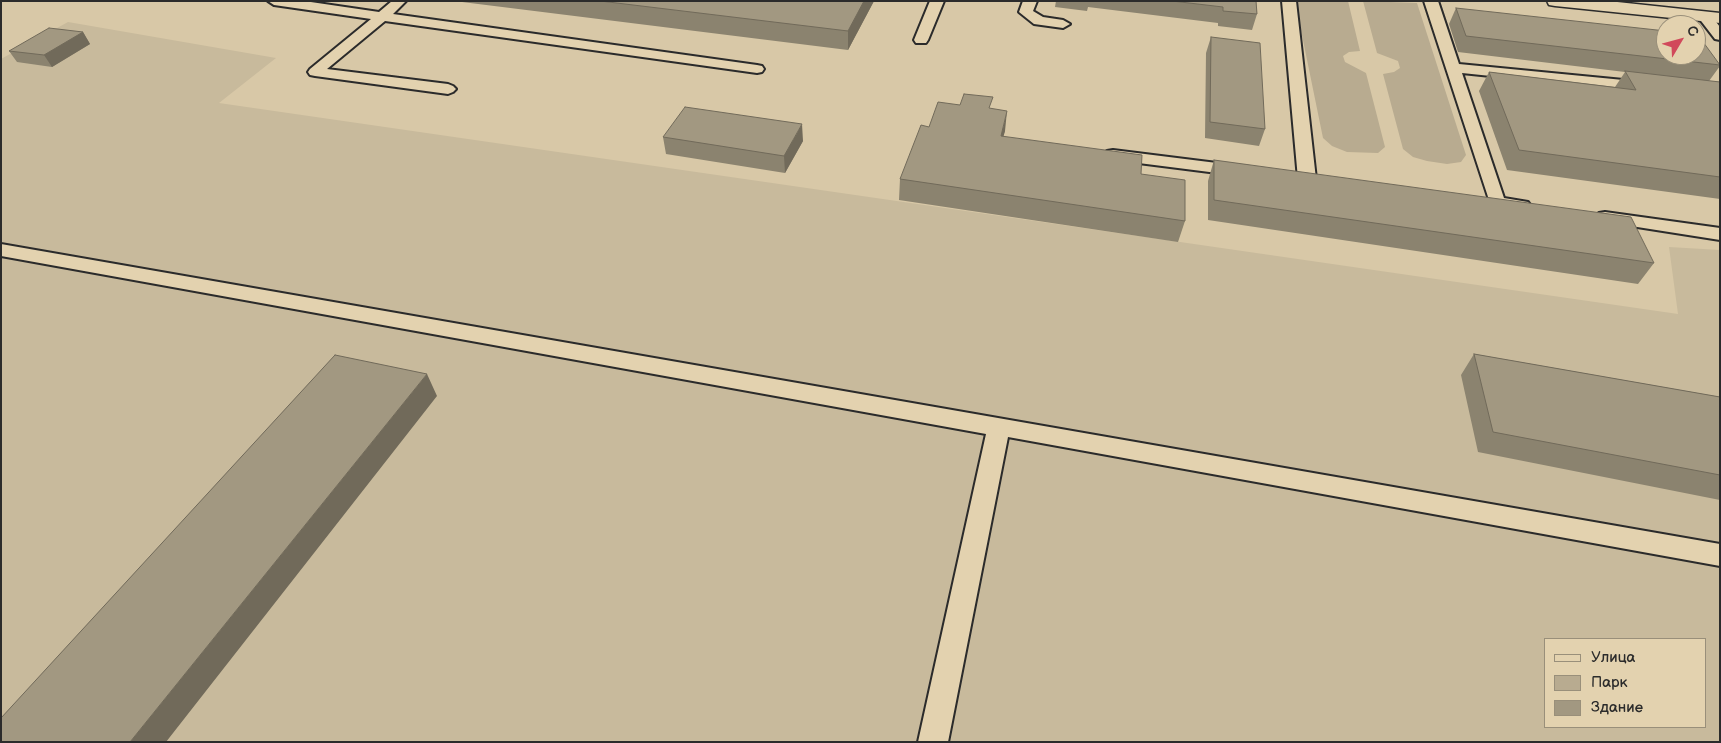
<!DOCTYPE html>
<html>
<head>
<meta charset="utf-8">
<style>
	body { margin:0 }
	#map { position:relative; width:1721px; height:743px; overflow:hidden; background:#d8c8a7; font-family:"Balsamiq Sans",sans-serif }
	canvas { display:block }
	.frame { position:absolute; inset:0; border:2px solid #2b2b2b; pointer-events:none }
	.legend { position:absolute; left:1544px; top:638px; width:162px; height:90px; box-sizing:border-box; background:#e3d2af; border:1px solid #998f7a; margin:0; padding:6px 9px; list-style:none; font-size:15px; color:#2b2b2b }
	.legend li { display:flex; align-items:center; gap:10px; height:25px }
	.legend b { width:25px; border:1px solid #998f7a }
	.north { position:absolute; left:1656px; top:15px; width:50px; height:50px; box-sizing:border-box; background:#e3d2af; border:1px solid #998f7a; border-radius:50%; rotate:53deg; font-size:14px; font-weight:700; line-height:20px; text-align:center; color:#2b2b2b }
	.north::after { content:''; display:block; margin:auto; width:18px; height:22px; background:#d1495b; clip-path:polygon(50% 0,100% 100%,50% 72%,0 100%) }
</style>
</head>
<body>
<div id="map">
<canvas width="1721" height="743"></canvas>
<div class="frame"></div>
<ul class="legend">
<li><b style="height:6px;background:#e3d2af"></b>Улица</li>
<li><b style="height:14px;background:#b8ab90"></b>Парк</li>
<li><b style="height:14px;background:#a29881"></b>Здание</li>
</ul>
<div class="north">С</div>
</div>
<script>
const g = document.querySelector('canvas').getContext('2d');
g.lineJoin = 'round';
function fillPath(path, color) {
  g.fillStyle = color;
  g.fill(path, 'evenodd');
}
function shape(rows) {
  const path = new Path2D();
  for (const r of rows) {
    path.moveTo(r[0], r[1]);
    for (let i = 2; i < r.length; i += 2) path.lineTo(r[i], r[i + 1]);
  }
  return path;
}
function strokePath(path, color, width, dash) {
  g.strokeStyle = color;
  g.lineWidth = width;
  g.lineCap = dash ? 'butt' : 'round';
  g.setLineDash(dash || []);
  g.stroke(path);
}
fillPath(shape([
	[68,22,276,58,219,103,1678,314,1669,247,1720,250,1720,742,1,742,1,59],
	[1545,639,1705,639,1705,727,1545,727]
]), '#c8ba9c');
fillPath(shape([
	[1295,1,1348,1,1360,51,1349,52,1343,56,1345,62,1366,73,1385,147,1378,153,1347,152,1332,146,1323,138],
	[1363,1,1417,3,1466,155,1461,162,1447,164,1427,161,1413,157,1403,149,1383,74,1394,72,1400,68,1398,61,1377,53]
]), '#b8ab90');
const lane = shape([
	[268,1,304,1,379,12,392,1,406,1,393,14,757,65,762,66,764,69,762,72,757,73,385,21,327,69,448,84,453,86,456,89,453,92,448,94,315,76,310,75,308,72,310,69,371,19,274,5,268,1],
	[930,1,944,1,928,40,926,43,916,43,914,40,930,1],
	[1023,1,1037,1,1033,11,1043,17,1063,20,1070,24,1063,28,1034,24,1019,12,1023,1],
	[1282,1,1296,1,1316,179,1313,183,1307,184,1301,183,1298,179,1282,1],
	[1424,1,1438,1,1459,64,1644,82,1649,84,1652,87,1649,90,1644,92,1462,73,1504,198,1528,202,1531,206,1528,210,1522,211,1491,206,1424,1],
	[1705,13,1710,14,1720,27,1720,40,1715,39,1698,17,1705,13],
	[1113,150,1241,166,1247,167,1249,171,1247,175,1241,176,1107,159,1105,155,1107,151,1113,150],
	[1605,212,1720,228,1720,240,1599,221,1596,217,1599,213,1605,212],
	[1,244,1720,544,1720,566,1008,437,948,742,918,742,986,434,1,256,1,244]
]);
const secondary = shape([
	[1547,1,1608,1,1720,13,1720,23,1555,6,1549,5,1547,1]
]);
strokePath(lane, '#2b2b2b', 4);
strokePath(secondary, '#2b2b2b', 3);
fillPath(lane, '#e3d2af');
fillPath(secondary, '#e3d2af');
fillPath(shape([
	[454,1,874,1,848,50],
	[1056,1,1256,1,1257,14,1252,30,1218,26,1218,23,1088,7,1087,11,1055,7],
	[1456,8,1720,65,1720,66,1709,81,1720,82,1720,199,1507,170,1479,91,1489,72,1615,87,1625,72,1458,52,1449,24],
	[83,32,90,44,52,67,17,62,9,51],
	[1211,37,1265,129,1259,146,1205,138,1206,53],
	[991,109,1005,131,1003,136,1141,174,1185,221,1178,242,899,200,900,179,929,127],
	[663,137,803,141,785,173,666,154],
	[1214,160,1654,263,1638,284,1208,220,1208,181],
	[1474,354,1720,397,1720,500,1478,452,1461,375]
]), '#8b836f');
fillPath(shape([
	[864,1,874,1,848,50,848,31],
	[83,32,90,44,52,67,44,55],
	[1007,111,1005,131,998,156,1001,136],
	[802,124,803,141,785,173,784,156],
	[427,374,437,396,166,742,130,742]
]), '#716a5a');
const building = shape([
	[600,1,864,1,848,31,600,1],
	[1172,1,1256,1,1257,14,1223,11,1223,7,1172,1],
	[1456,8,1666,31,1666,55,1696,55,1696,35,1698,35,1720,65,1466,36,1456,8],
	[49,28,83,32,44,55,9,51,49,28],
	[1211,37,1260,43,1265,129,1210,122,1211,37],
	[1625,71,1720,82,1720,177,1519,150,1489,72,1636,90,1625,71],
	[964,94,993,97,989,108,1007,111,1001,136,1142,155,1141,174,1185,180,1185,221,900,179,921,125,929,127,938,102,960,105,964,94],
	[685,107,802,124,784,156,663,137,685,107],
	[1214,160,1631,217,1654,263,1214,200,1214,160],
	[1474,354,1720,397,1720,475,1493,432,1474,354],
	[335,355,427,374,130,742,1,742,1,718,335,355]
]);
fillPath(building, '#a29881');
strokePath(building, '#716a5a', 1);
</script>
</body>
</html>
